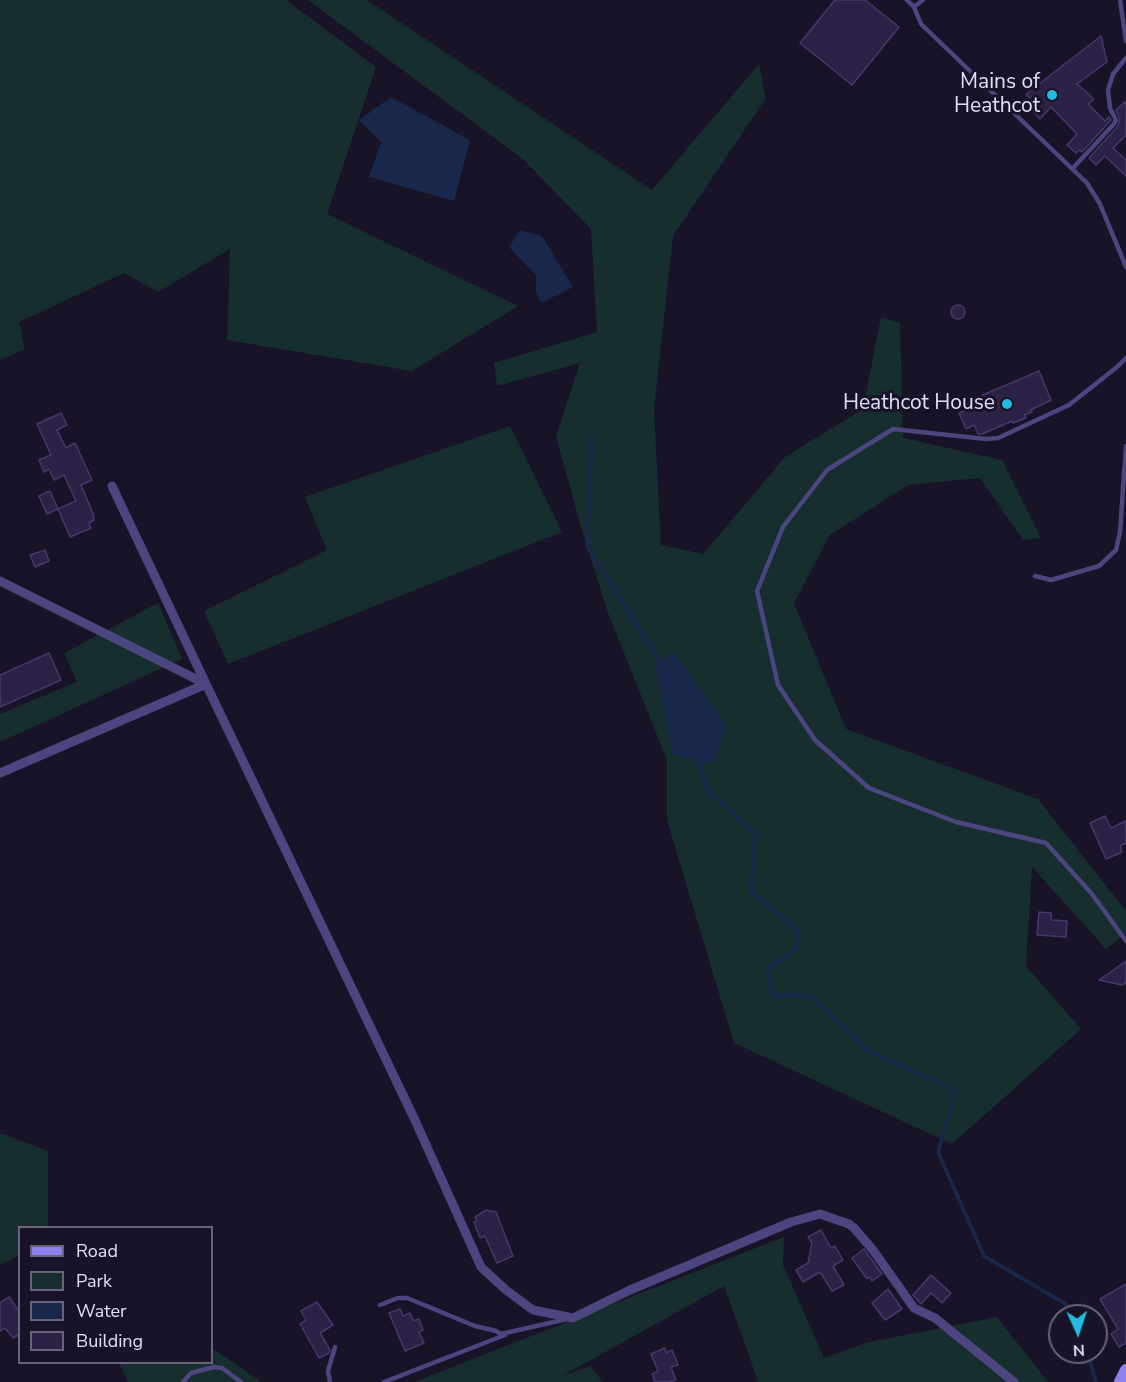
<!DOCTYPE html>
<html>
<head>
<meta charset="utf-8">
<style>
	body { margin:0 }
	#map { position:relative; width:1126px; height:1382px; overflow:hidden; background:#181326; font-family:"Nunito Sans",sans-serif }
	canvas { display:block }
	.legend { position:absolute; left:18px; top:1226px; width:195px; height:138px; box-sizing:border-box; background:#181326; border:2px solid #69647b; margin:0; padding:8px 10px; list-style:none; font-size:18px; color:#e3ddfa }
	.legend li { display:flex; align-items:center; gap:12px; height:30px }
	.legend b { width:30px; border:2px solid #69647b }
	.north { position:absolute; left:1048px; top:1304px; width:60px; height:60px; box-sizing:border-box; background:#181326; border:2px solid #69647b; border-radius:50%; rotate:177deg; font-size:16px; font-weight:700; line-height:24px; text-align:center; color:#e3ddfa }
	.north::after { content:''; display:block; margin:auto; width:21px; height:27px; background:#23bce0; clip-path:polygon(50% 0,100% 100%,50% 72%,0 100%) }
</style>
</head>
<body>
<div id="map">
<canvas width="1126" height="1382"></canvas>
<ul class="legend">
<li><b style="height:8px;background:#8e81ed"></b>Road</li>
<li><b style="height:16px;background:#172e2f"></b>Park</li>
<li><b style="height:16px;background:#18274a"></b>Water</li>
<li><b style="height:16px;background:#2c2245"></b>Building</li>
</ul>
<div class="north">N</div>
</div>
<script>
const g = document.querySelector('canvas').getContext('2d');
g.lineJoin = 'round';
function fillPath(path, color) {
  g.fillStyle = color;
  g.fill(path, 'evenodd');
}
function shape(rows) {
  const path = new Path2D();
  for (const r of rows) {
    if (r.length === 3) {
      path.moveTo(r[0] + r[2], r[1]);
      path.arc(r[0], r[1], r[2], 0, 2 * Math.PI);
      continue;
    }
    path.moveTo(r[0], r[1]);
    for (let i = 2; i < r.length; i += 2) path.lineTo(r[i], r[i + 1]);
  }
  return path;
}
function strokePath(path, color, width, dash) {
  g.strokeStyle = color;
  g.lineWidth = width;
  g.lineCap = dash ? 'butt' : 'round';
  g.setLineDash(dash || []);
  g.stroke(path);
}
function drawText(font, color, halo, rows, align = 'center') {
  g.font = font + ' "Nunito Sans",sans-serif';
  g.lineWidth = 6;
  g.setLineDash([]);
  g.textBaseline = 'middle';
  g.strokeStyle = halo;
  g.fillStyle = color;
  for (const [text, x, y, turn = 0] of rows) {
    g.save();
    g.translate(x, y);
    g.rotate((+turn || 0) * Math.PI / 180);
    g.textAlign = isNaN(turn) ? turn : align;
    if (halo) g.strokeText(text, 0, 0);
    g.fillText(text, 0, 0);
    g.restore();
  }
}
fillPath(shape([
	[0,0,286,0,376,67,327,214,518,306,412,371,227,340,230,249,158,292,124,273,19,322,25,349,0,360],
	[308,0,367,0,652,190,759,64,766,98,673,236,654,410,661,545,703,554,785,457,863,409,881,317,900,323,903,438,1002,460,1041,538,1023,540,980,478,908,485,830,535,794,603,846,729,1038,799,1126,911,1126,933,1106,949,1032,867,1026,966,1081,1029,952,1144,734,1043,667,820,667,760,608,613,581,527,556,436,580,363,497,386,494,363,597,332,591,229,524,160],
	[510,426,562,532,228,664,204,611,327,550,305,497],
	[158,603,182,659,0,742,0,714,77,682,64,653],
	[0,1133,48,1151,48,1227,20,1228,19,1255,0,1265],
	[784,1237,783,1265,824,1358,869,1342,997,1317,1048,1382,754,1382,758,1381,724,1286,562,1376,590,1366,603,1382,414,1382],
	[212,1348,262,1382,128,1382,119,1363,212,1362]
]), '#172e2f');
fillPath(shape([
	[391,97,470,140,454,201,369,177,381,142,359,120],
	[520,230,542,236,573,287,541,303,536,292,536,276,509,247],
	[674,653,727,726,712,764,672,754,655,663]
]), '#18274a');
strokePath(shape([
	[592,437,587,546,661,663],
	[697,757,707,789,755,834,751,891,798,931,795,950,767,969,773,996,791,994,813,998,868,1051,953,1089,952,1106,938,1152,984,1256,1066,1304,1072,1316],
	[1087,1352,1096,1382]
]), '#18274a', 4);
const building = shape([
	[835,0,865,0,899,27,852,85,800,43,835,0],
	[1101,36,1107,62,1077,84,1094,99,1088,104,1105,121,1109,117,1111,120,1082,152,1080,150,1076,153,1067,145,1077,134,1051,107,1040,119,1030,109,1035,104,1026,94,1101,36],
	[1126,101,1126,135,1113,148,1126,160,1126,176,1105,156,1096,165,1089,158,1118,126,1120,119,1116,110,1126,101],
	[958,312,7],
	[1039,371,1051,400,1031,410,1032,412,1024,415,1026,418,1013,423,1012,421,982,434,978,434,974,425,966,429,959,413,969,409,971,400,1039,371],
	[61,413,67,425,57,430,66,448,75,443,92,480,81,485,94,516,93,517,94,520,89,523,91,528,70,537,58,509,47,514,39,496,50,491,58,509,76,501,64,475,54,480,49,469,44,472,39,460,51,455,37,424,61,413],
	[45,550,49,561,35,567,30,555,45,550],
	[49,653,61,680,0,707,0,675,49,653],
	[1105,816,1111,828,1126,821,1126,843,1120,846,1122,852,1106,859,1090,823,1105,816],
	[1039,912,1051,913,1051,920,1067,921,1066,937,1037,935,1039,912],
	[1126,961,1126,983,1122,985,1099,980,1126,961],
	[486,1210,496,1212,513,1256,497,1263,485,1236,480,1238,474,1222,477,1221,475,1217,486,1210],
	[821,1230,831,1248,835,1246,843,1260,833,1266,844,1285,832,1291,820,1272,803,1282,796,1270,808,1263,812,1243,808,1237,821,1230],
	[864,1249,882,1274,872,1281,870,1277,867,1279,852,1258,864,1249],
	[931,1275,951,1293,942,1303,931,1293,921,1304,913,1295,931,1275],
	[1126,1284,1126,1343,1119,1347,1111,1334,1118,1329,1100,1299,1126,1284],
	[888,1289,902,1309,885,1320,872,1303,888,1289],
	[9,1297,20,1313,20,1334,13,1338,5,1328,0,1331,0,1303,9,1297],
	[317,1302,333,1325,320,1333,330,1350,329,1353,319,1358,300,1324,306,1320,301,1311,317,1302],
	[400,1309,403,1316,410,1313,414,1321,419,1319,423,1330,419,1332,424,1343,405,1351,389,1313,400,1309],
	[665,1348,666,1353,672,1350,678,1365,671,1367,676,1380,670,1382,655,1382,652,1374,658,1371,651,1354,665,1348]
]);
fillPath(building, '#2c2245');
strokePath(building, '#47376d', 1.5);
strokePath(shape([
	[907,0,914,7,923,0],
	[1120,0,1126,41],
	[914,7,921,24,1087,183,1100,204,1126,267],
	[1073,168,1114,124,1116,120,1110,108,1108,90,1113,74,1126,58],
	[1126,358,1117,367,1069,405,998,438,986,439,893,429,827,470,783,527,757,591,778,685,815,740,869,788,956,822,1046,843,1092,894,1126,941],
	[1035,576,1051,580,1099,566,1116,550,1120,532,1126,446],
	[380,1305,398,1298,407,1298,475,1326,496,1331,501,1334,567,1319],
	[183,1382,191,1373,214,1367,222,1368,241,1382],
	[330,1382,328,1371,335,1347],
	[384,1382,505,1335]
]), '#4c457f', 4.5);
strokePath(shape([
	[112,486,206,684],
	[0,581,206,684],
	[0,773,206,684,414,1118,481,1267,506,1290,533,1310,573,1318,630,1290,791,1222,820,1214,849,1224,854,1228,873,1250,914,1308,935,1318,1014,1382]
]), '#4c457f', 9);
strokePath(shape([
	[1120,1382,1126,1370]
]), '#8e81ed', 12);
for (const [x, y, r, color] of [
	[1052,95,6,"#23bce0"],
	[1007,404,6,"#23bce0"]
]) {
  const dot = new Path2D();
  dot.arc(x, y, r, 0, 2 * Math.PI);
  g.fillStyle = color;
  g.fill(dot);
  strokePath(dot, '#181326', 2);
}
drawText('21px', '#e3ddfa', '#181326', [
	["Mains of",1040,83],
	["Heathcot",1040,107],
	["Heathcot House",995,404]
], 'right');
</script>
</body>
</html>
